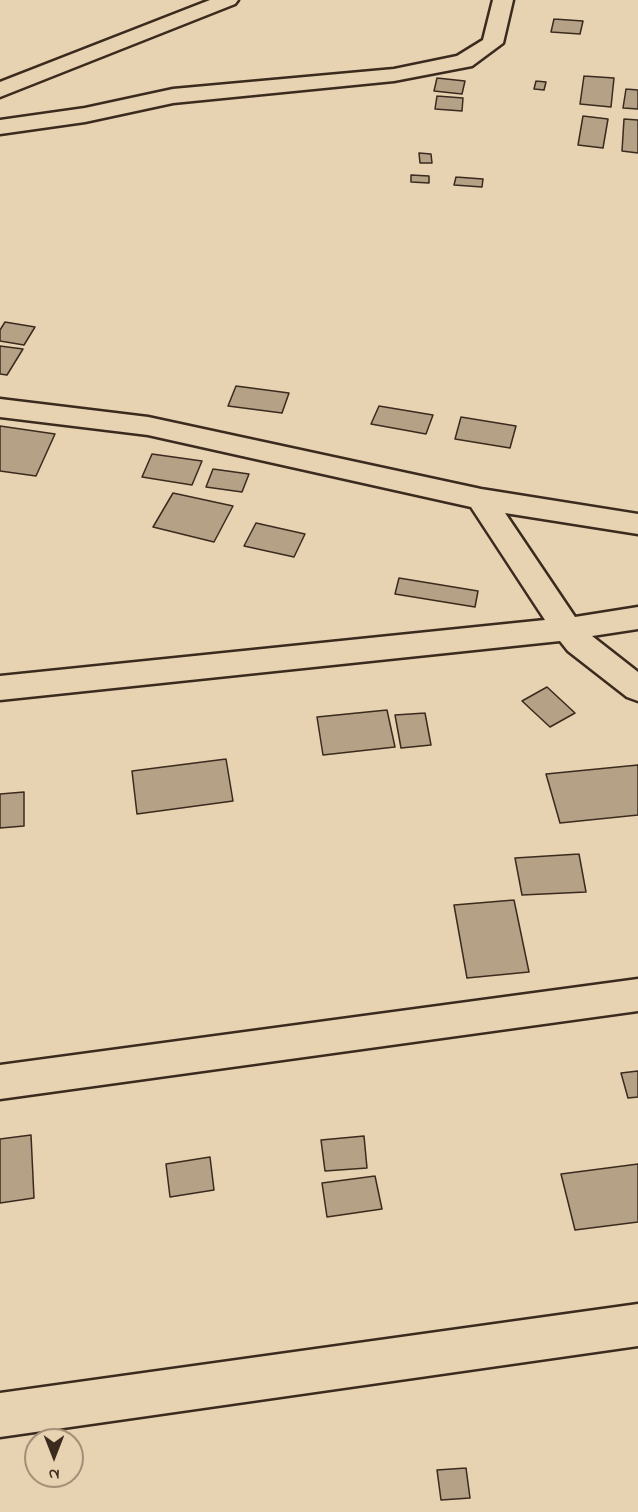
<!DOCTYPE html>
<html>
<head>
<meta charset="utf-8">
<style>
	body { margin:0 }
	#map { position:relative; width:638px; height:1512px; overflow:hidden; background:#e7d2b1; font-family:"Indie Flower",sans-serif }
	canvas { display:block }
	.north { position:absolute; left:24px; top:1428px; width:60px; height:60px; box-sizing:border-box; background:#e7d2b1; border:2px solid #a28f76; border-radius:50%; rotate:180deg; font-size:16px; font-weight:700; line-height:24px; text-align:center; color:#3b2a1e }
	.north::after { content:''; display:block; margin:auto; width:21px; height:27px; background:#3b2a1e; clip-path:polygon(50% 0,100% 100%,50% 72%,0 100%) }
</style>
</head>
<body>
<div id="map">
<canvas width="638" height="1512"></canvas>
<div class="north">N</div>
</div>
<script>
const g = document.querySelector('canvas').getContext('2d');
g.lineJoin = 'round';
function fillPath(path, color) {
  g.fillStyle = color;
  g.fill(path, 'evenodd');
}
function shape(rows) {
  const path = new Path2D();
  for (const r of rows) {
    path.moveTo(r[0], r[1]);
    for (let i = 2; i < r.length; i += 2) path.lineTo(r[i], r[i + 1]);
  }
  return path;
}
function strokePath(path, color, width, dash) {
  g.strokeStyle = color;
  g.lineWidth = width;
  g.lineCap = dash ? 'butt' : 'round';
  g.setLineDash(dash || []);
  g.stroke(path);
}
const building = shape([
	[554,19,583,21,580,34,551,32,554,19],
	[584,76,614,78,611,107,580,104,584,76],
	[437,78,465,81,462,94,434,91,437,78],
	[536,81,546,82,544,90,534,89,536,81],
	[626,89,638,90,638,109,623,108,626,89],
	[437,96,463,98,462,111,435,109,437,96],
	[583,116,608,119,603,148,578,145,583,116],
	[624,119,638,120,638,153,622,151,624,119],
	[419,153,431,154,432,163,420,163,419,153],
	[411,175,429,176,429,183,411,182,411,175],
	[456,177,483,179,482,187,454,185,456,177],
	[5,322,35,327,24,345,0,341,0,330,5,322],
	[0,346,23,349,7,375,0,374,0,346],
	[236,386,289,393,282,413,228,406,236,386],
	[379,406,433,415,426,434,371,424,379,406],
	[461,417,516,426,510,448,455,439,461,417],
	[0,426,55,434,36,476,0,471,0,426],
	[152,454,202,461,192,485,142,477,152,454],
	[213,469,249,474,242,492,206,487,213,469],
	[173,493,233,506,214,542,153,527,173,493],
	[256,523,305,534,294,557,244,546,256,523],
	[399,578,478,591,475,607,395,594,399,578],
	[547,687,575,713,550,727,522,701,547,687],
	[387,710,395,747,323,755,317,717,387,710],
	[425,713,431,745,401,748,395,715,425,713],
	[226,759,233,801,137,814,132,771,226,759],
	[638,765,638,815,560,823,546,774,638,765],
	[24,792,24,826,0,828,0,794,24,792],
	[579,854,586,892,522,895,515,858,579,854],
	[514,900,529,972,467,978,454,905,514,900],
	[638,1071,638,1097,628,1098,621,1073,638,1071],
	[31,1135,34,1198,0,1203,0,1139,31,1135],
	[364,1136,367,1168,325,1171,321,1140,364,1136],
	[210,1157,214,1190,170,1197,166,1164,210,1157],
	[638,1164,638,1222,575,1230,561,1174,638,1164],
	[375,1176,382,1209,327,1217,322,1183,375,1176],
	[466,1468,470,1498,441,1500,437,1470,466,1468]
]);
fillPath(building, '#b4a186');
strokePath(building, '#3b2a1e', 1.5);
const minor = shape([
	[493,0,513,0,503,43,472,66,394,81,173,103,85,122,0,134,0,120,85,108,173,89,394,69,457,56,483,40,493,0],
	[0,399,148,417,481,489,638,514,638,534,505,513,575,617,638,607,638,629,592,636,638,672,638,701,627,697,568,651,560,641,0,700,0,676,545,620,471,507,148,435,0,417,0,399],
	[638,979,638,1011,0,1099,0,1065,638,979]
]);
const tertiary = shape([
	[638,1304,638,1346,0,1437,0,1393,638,1304]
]);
const trunk = shape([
	[210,0,238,0,235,4,0,97,0,82,210,0]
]);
strokePath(minor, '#3b2a1e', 5);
strokePath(tertiary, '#3b2a1e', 5);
strokePath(trunk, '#3b2a1e', 5);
fillPath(minor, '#e7d2b1');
fillPath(tertiary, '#e7d2b1');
fillPath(trunk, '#e7d2b1');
</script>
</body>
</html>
